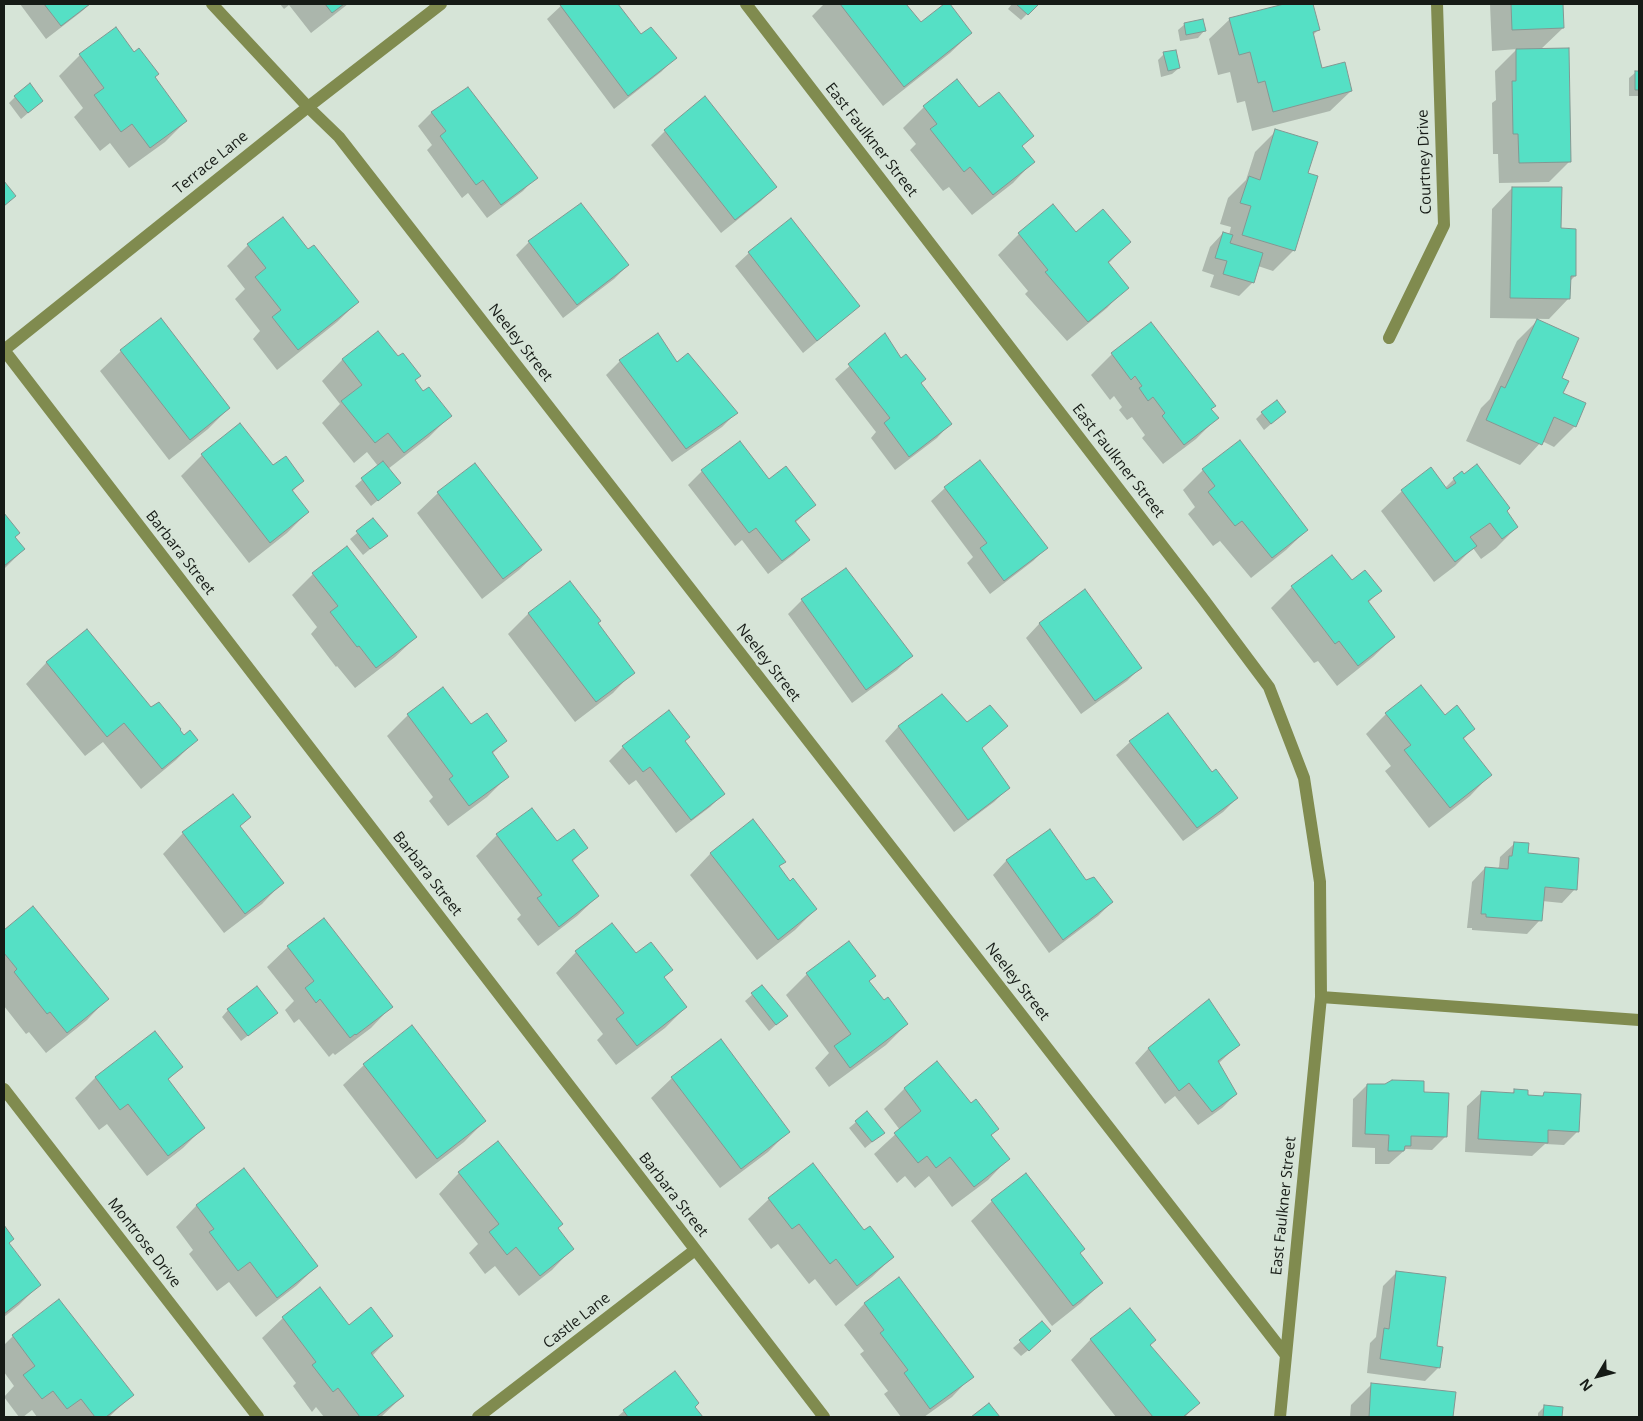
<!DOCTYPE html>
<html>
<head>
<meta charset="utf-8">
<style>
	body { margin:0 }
	#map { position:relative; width:1643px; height:1421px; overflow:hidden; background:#d6e4d7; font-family:"Open Sans",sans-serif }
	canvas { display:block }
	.frame { position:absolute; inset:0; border:5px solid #161b16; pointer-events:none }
	.north { position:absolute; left:1573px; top:1351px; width:50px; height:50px; -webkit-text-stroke:4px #d6e4d7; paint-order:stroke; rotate:233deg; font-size:14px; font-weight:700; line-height:20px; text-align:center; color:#161b16 }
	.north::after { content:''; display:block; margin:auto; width:18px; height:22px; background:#161b16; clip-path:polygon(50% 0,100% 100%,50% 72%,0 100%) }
</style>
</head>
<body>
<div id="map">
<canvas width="1643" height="1421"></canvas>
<div class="frame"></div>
<div class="north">N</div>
</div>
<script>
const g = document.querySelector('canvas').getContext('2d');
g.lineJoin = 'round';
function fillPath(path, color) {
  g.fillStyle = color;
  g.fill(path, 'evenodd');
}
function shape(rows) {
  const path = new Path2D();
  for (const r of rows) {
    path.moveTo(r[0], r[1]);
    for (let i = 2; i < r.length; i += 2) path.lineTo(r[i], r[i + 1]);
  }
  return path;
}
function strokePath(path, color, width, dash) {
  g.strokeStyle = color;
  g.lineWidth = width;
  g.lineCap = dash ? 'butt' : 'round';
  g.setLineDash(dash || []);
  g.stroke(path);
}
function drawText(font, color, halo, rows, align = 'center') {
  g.font = font + ' "Open Sans",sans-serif';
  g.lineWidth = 5;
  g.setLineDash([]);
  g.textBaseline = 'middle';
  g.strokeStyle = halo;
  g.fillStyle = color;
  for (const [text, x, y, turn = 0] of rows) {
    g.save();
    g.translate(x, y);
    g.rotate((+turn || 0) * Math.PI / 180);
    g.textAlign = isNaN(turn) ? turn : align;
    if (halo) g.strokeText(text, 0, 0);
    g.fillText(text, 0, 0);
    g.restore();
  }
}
fillPath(shape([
	[20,4,90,4,81,12,46,39],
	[280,4,348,4,311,33,289,5,284,9],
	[563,4,617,4,641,35,675,58,661,72,614,109,547,19],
	[824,4,905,4,921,24,948,4,971,33,950,53,883,106,812,16],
	[1012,4,1037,4,1021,20,1008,9],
	[1289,4,1312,4,1319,29,1313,35,1321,69,1351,91,1330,111,1252,131,1245,101,1237,103,1230,72,1218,75,1209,39,1230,19],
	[1490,4,1564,4,1562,6,1563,28,1540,50,1570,161,1549,182,1499,183,1498,154,1493,154,1492,103,1496,100,1495,71,1517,49,1492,51],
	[1185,24,1204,31,1198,38,1180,41,1178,30],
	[115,29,186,121,165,142,129,168,110,143,100,151,74,117,83,108,59,76,80,55],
	[1164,54,1179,68,1172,74,1161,77,1158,60],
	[1636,72,1639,72,1639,96,1629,96,1629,78],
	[957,81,979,109,1021,147,1033,162,1013,183,972,215,949,187,943,191,910,150,916,144,903,128,924,107],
	[468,88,536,177,523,191,487,218,468,193,462,198,427,150,432,145,418,126,431,113],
	[15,97,42,101,21,119,9,103],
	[665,131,775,187,761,201,721,233,651,145],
	[1276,131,1307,174,1294,250,1273,271,1258,266,1253,282,1239,296,1210,287,1214,275,1202,271,1210,247,1223,233,1229,235,1231,227,1220,224,1228,198,1246,180,1255,152],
	[1512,188,1560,229,1575,276,1570,281,1569,298,1549,319,1490,318,1492,209],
	[1053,206,1076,233,1129,242,1108,264,1127,287,1107,308,1067,341,1025,294,1028,291,998,255,1019,234],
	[282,218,308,250,358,302,337,322,277,370,253,339,260,331,235,299,245,289,227,266,248,245],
	[529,242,628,265,614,279,563,318,516,255],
	[749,253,858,306,844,319,803,353,735,266],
	[1537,321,1560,379,1562,394,1575,426,1554,447,1542,441,1520,465,1466,441,1481,408,1490,399,1517,341],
	[1151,324,1214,406,1210,410,1217,418,1196,439,1163,464,1142,438,1145,435,1132,417,1127,420,1119,410,1122,407,1114,396,1110,400,1091,375,1112,354],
	[378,332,398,358,419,376,414,381,423,393,450,416,429,437,388,469,399,483,371,506,355,486,378,466,367,452,354,463,322,423,340,404,322,381,342,360],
	[885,335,900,360,950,424,937,438,895,470,871,438,876,432,835,379],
	[121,351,229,408,208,429,169,460,100,371],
	[620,361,677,364,736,413,722,427,672,462,606,375],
	[1285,412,1264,430,1256,419,1262,413],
	[240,425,273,467,303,480,292,492,308,512,287,533,249,563,181,476,202,455],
	[1203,470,1307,530,1286,550,1251,578,1220,541,1213,546,1188,514,1195,507,1183,490],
	[702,471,769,481,814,505,795,523,808,540,794,554,768,574,742,540,735,546,688,485],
	[1454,479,1505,511,1517,527,1496,548,1481,559,1473,548,1455,566,1434,582,1381,511,1402,491,1445,488],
	[945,488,1046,548,1033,561,990,594,967,563,973,557,931,501],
	[438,493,540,550,519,570,482,599,417,513],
	[4,515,18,533,14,537,24,549,4,569],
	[373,520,386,536,363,555,350,539],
	[347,548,416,637,395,657,355,688,337,666,336,667,311,634,317,627,292,595,313,574],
	[1332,556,1352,582,1380,591,1368,603,1394,637,1373,657,1337,686,1318,661,1314,663,1271,608,1292,587],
	[846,570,911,656,897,670,852,703,788,614,802,600],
	[1084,591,1140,668,1127,681,1081,714,1026,638,1039,624],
	[529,613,596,624,633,672,613,693,575,722,508,634],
	[86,630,151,709,183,737,196,740,176,760,141,789,103,742,85,756,26,684,46,663],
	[942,695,967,724,1006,726,981,749,1008,788,994,802,954,832,885,741,898,727],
	[1386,714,1445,716,1473,729,1463,740,1490,775,1470,796,1429,828,1385,771,1391,766,1366,734],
	[408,715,470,726,505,741,492,754,508,776,487,797,448,826,429,801,433,797,387,736],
	[684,741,724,793,710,807,676,833,636,780,629,785,609,761,623,747],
	[1130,742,1212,773,1237,798,1223,812,1183,841,1116,755],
	[250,817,239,827,282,883,262,904,224,933,163,854,183,833],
	[753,821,784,862,778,867,790,883,816,909,795,930,757,960,690,875,710,854],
	[1049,830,1085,882,1112,902,1098,916,1049,953,993,875,1006,861],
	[497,835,586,848,572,862,598,896,577,916,538,946,517,919,521,915,476,856],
	[1514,844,1575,889,1562,903,1542,901,1540,920,1527,934,1472,930,1472,928,1467,928,1472,882,1485,868,1497,869,1499,867,1500,857],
	[33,908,107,999,87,1020,46,1053,29,1032,26,1034,4,1006,4,932],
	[288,947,391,1007,371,1028,335,1055,333,1053,329,1057,299,1019,294,1023,285,1010,294,1001,267,967],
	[576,952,635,955,663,978,686,1007,665,1028,616,1065,597,1040,603,1034,556,973],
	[807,974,874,976,868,982,883,1002,907,1024,886,1045,829,1087,815,1068,829,1053,786,995],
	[762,986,786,1016,769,1031,745,1001],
	[1209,1001,1238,1045,1218,1064,1236,1094,1222,1108,1198,1125,1175,1096,1165,1104,1135,1063,1148,1049],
	[228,1010,269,1019,241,1041,222,1017],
	[937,1063,971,1105,998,1129,990,1136,1008,1159,988,1180,952,1207,929,1176,915,1188,905,1176,897,1183,874,1154,900,1130,884,1109,904,1089],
	[364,1065,485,1121,464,1142,416,1179,343,1085],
	[181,1067,167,1081,203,1128,183,1148,147,1176,107,1124,99,1130,75,1098,95,1078],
	[672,1078,788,1132,768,1152,720,1188,651,1098],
	[1367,1085,1386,1086,1422,1093,1446,1136,1432,1150,1406,1149,1389,1164,1375,1164,1375,1148,1352,1147,1353,1099],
	[1515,1090,1527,1096,1541,1097,1544,1094,1578,1131,1564,1145,1545,1144,1532,1156,1465,1152,1467,1106,1481,1093,1511,1094],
	[856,1122,883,1133,865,1148,849,1128],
	[244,1170,317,1266,296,1286,256,1317,229,1282,217,1291,189,1254,193,1250,176,1227,196,1206],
	[459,1173,557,1229,572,1249,552,1270,519,1296,495,1266,485,1274,469,1253,478,1244,439,1194],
	[769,1199,864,1232,893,1257,872,1277,836,1306,815,1279,809,1284,778,1244,771,1249,748,1219],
	[992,1201,1079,1253,1101,1283,1081,1303,1052,1326,971,1221],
	[4,1227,13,1238,8,1243,40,1284,19,1305,4,1317],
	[1397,1272,1435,1347,1439,1367,1425,1381,1367,1373,1370,1343,1376,1337,1383,1286],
	[899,1279,972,1376,952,1397,924,1417,901,1417,884,1394,888,1391,860,1354,864,1351,844,1325,864,1304],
	[283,1318,349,1326,391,1336,372,1356,403,1396,381,1417,324,1417,316,1407,312,1412,293,1386,296,1383,262,1338],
	[1042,1323,1043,1338,1021,1356,1013,1348],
	[13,1336,132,1395,109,1417,37,1417,32,1410,23,1417,19,1417,4,1397,14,1386,4,1372,4,1345],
	[1091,1339,1149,1345,1198,1403,1185,1417,1116,1417,1071,1360],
	[1372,1384,1455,1393,1452,1417,1350,1417,1351,1405],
	[1545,1406,1562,1408,1561,1417,1538,1417,1538,1413],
	[694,1407,702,1417,617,1417,624,1411]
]), '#0003');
const building = shape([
	[44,4,90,4,61,26,44,4],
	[325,4,344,4,332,13,325,4],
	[561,4,618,4,641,34,651,27,677,58,628,96,560,5,561,4],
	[840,4,906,4,921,22,944,4,950,4,972,33,904,87,840,4],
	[1016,4,1039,4,1028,15,1016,4],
	[1284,4,1313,4,1320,30,1313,32,1322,68,1345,62,1352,91,1273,112,1265,81,1258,83,1250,52,1239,55,1229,18,1284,4],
	[1511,4,1563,4,1564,28,1512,30,1511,4],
	[1203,19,1206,31,1186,35,1184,23,1203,19],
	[116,27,134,52,139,48,159,74,155,77,187,121,150,148,132,124,121,132,94,95,104,88,79,54,116,27],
	[1569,48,1571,162,1519,163,1518,134,1513,134,1512,81,1516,81,1516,49,1569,48],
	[1176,50,1180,68,1168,71,1163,52,1176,50],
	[1635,71,1639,71,1639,90,1635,90,1635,71],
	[957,79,979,107,999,92,1034,136,1022,146,1035,162,993,195,970,167,964,172,930,129,937,124,923,106,957,79],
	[30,83,43,101,28,113,14,96,30,83],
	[468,87,538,178,501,205,483,180,476,185,440,136,446,131,431,112,468,87],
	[705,96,777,187,735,220,664,130,705,96],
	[1275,129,1318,142,1308,173,1318,176,1295,251,1242,235,1251,206,1240,203,1249,176,1260,180,1275,129],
	[4,181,16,196,4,206,4,181],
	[1512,187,1562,187,1561,228,1576,229,1576,276,1571,276,1570,299,1510,298,1512,187],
	[581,203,629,265,577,305,528,241,581,203],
	[1053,204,1076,232,1103,209,1131,242,1108,262,1129,288,1088,322,1045,272,1048,270,1018,233,1053,204],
	[283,217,308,249,314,245,359,302,298,350,272,317,281,310,255,277,266,268,247,244,283,217],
	[791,218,860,306,817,341,748,252,791,218],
	[1223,232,1233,235,1230,243,1263,253,1254,283,1223,274,1227,261,1215,258,1223,232],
	[161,318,230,408,190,440,120,350,161,318],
	[1537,319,1579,338,1562,378,1569,381,1563,393,1586,403,1576,427,1554,417,1542,445,1486,420,1501,386,1505,388,1537,319],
	[1151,322,1216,406,1211,409,1219,418,1184,445,1162,416,1165,413,1153,397,1148,401,1139,388,1142,386,1135,376,1131,380,1111,353,1151,322],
	[378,331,398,356,403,353,421,376,415,380,423,391,429,387,452,416,404,453,388,433,375,443,341,401,362,385,342,359,378,331],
	[658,333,677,362,688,353,738,413,686,449,619,360,658,333],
	[885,333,901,358,906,354,926,379,921,383,952,424,909,457,884,423,890,418,848,364,885,333],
	[1277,400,1286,412,1271,424,1261,412,1277,400],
	[240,423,273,465,286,456,304,481,292,490,309,512,270,543,201,454,240,423],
	[1240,440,1308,530,1272,558,1242,521,1235,526,1208,492,1215,486,1202,469,1240,440],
	[740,441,769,479,786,466,816,505,795,521,810,540,782,561,756,528,749,533,701,470,740,441],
	[980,460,1048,548,1004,581,980,548,987,543,944,487,980,460],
	[383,461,401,483,378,501,361,478,383,461],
	[475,463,542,550,503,579,437,492,475,463],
	[1477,464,1510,508,1507,511,1518,527,1502,539,1490,523,1470,537,1477,546,1455,562,1401,490,1431,467,1447,489,1456,483,1453,478,1462,471,1464,474,1477,464],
	[4,513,20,533,15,537,25,549,4,566,4,513],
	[373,518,388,536,370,549,356,531,373,518],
	[347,546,417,637,376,668,359,646,357,647,330,612,338,606,312,573,347,546],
	[1332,555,1352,580,1365,570,1382,591,1368,601,1395,637,1358,666,1339,641,1335,644,1291,586,1332,555],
	[846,568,913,656,866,690,801,599,846,568],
	[570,581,601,621,598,623,635,673,596,702,528,613,570,581],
	[1085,589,1142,668,1095,701,1039,623,1085,589],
	[87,629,151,707,159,702,181,729,180,730,184,735,190,730,198,740,162,769,124,723,107,737,46,662,87,629],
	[1421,685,1445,715,1457,705,1475,729,1463,738,1492,775,1450,808,1404,750,1411,745,1385,713,1421,685],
	[443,687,471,724,487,713,507,741,492,752,509,777,469,806,449,779,453,776,407,714,443,687],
	[942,694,967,722,990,705,1008,726,982,748,1010,788,968,820,898,726,942,694],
	[669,710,690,737,685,741,725,794,691,820,650,767,643,772,622,746,669,710],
	[1168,713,1212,772,1216,769,1238,798,1197,828,1129,741,1168,713],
	[233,794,251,817,240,826,284,883,245,914,182,832,233,794],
	[532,808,557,841,574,829,588,848,572,860,599,896,559,927,537,898,542,895,496,834,532,808],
	[753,819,786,862,779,866,790,881,793,878,817,909,778,940,710,853,753,819],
	[1050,829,1086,880,1094,877,1113,902,1063,940,1006,860,1050,829],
	[1514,842,1529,843,1528,853,1579,858,1577,890,1545,887,1542,921,1486,917,1486,914,1481,914,1485,867,1508,869,1509,856,1512,856,1514,842],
	[33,906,109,999,67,1033,50,1012,47,1014,14,972,17,969,4,953,4,930,33,906],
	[324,918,393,1007,356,1035,355,1034,350,1038,320,999,316,1003,305,988,314,981,287,946,324,918],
	[612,923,636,953,651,942,673,970,664,977,687,1007,637,1046,616,1019,624,1013,575,951,612,923],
	[849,941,876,976,869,981,884,1000,888,997,908,1024,850,1068,834,1046,851,1034,806,973,849,941],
	[762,985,788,1016,776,1025,751,993,762,985],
	[257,986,278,1013,248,1036,227,1009,257,986],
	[1209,999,1240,1045,1218,1061,1237,1094,1212,1112,1189,1083,1179,1091,1148,1048,1209,999],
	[412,1025,486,1121,437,1159,363,1064,412,1025],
	[155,1031,183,1067,168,1079,205,1128,168,1156,128,1104,120,1110,95,1077,155,1031],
	[721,1039,790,1132,741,1169,671,1077,721,1039],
	[937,1061,971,1103,976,1099,999,1129,991,1135,1010,1159,974,1187,950,1157,936,1168,927,1156,918,1163,894,1133,921,1111,904,1088,937,1061],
	[1392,1080,1424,1081,1424,1092,1449,1093,1447,1137,1411,1136,1411,1146,1405,1146,1404,1151,1388,1151,1389,1135,1365,1134,1367,1084,1385,1084,1392,1080],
	[1514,1089,1528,1090,1528,1095,1543,1096,1544,1092,1581,1094,1579,1132,1548,1130,1548,1143,1478,1139,1481,1091,1514,1093,1514,1089],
	[867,1111,885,1133,872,1142,855,1121,867,1111],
	[498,1141,563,1224,558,1228,574,1249,540,1276,516,1247,507,1255,489,1232,499,1224,458,1172,498,1141],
	[813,1163,864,1230,870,1226,894,1257,857,1286,836,1259,830,1264,799,1224,792,1229,768,1198,813,1163],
	[244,1168,318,1266,277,1298,250,1262,238,1271,209,1232,214,1229,196,1205,244,1168],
	[1026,1173,1085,1249,1080,1253,1103,1283,1073,1306,991,1200,1026,1173],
	[4,1225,14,1239,9,1243,41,1285,4,1314,4,1225],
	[1396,1271,1446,1277,1437,1346,1443,1347,1440,1368,1380,1359,1384,1328,1389,1329,1396,1271],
	[899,1277,974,1377,930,1409,904,1373,908,1370,880,1333,884,1330,864,1303,899,1277],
	[320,1287,349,1325,371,1307,393,1336,371,1353,404,1396,376,1417,360,1417,338,1388,333,1392,312,1365,316,1362,282,1317,320,1287],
	[59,1299,134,1395,106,1417,95,1417,81,1399,67,1409,53,1391,42,1399,23,1375,35,1366,12,1335,59,1299],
	[1130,1308,1156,1340,1150,1345,1200,1403,1183,1417,1153,1417,1090,1339,1130,1308],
	[1042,1321,1051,1331,1029,1351,1019,1340,1042,1321],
	[675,1371,699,1403,695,1407,703,1417,628,1417,623,1410,675,1371],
	[1371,1383,1456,1392,1453,1417,1369,1417,1371,1383],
	[989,1403,1000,1417,971,1417,989,1403],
	[1544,1405,1563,1407,1562,1417,1543,1417,1544,1405]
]);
fillPath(building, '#55e0c5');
strokePath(building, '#839792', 1);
strokePath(shape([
	[212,4,308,107,339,137,1285,1354],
	[441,4,308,107,4,350,824,1417],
	[746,4,1204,600,1269,687,1304,778,1320,882,1321,997,1280,1417],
	[1389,338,1444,225,1437,4],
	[1321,997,1639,1020],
	[4,1089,258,1417],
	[478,1417,695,1250]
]), '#808b4f', 12);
drawText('15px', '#161b16', '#d6e4d7', [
	["East Faulkner Street",871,140,52],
	["Courtney Drive",1425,162,-92],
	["Terrace Lane",211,163,-39],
	["Neeley Street",520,343,52],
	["East Faulkner Street",1118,461,52],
	["Barbara Street",180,553,52],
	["Neeley Street",768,663,52],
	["Barbara Street",427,874,52],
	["Neeley Street",1017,982,52],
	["Barbara Street",673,1195,52],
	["East Faulkner Street",1284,1206,-84],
	["Montrose Drive",144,1243,52],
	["Castle Lane",577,1321,-38]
]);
</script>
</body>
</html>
